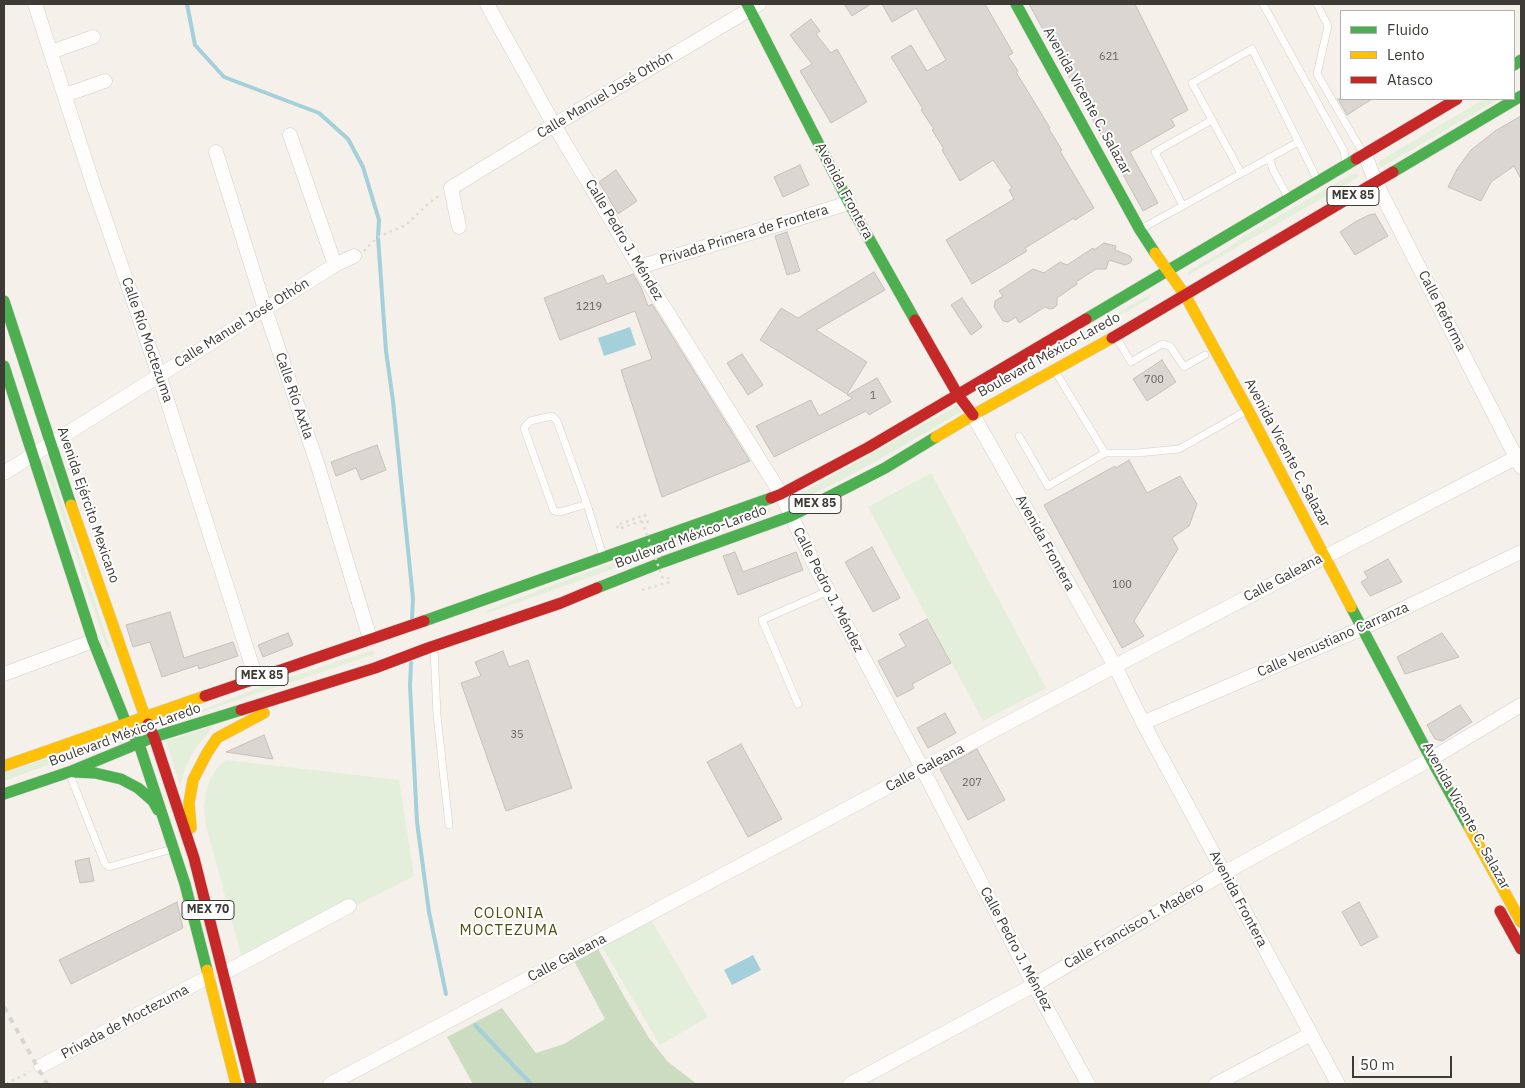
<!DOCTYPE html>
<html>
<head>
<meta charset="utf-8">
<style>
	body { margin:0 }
	#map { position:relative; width:1525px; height:1088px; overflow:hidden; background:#f6f0ea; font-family:"IBM Plex Sans",sans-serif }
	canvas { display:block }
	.frame { position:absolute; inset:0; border:5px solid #3e3a35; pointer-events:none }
	.legend { position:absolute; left:1340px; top:10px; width:175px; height:90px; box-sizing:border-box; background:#fff; border:1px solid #b2b0ae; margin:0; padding:6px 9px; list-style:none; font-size:15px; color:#3e3a35 }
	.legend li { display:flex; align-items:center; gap:10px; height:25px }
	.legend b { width:25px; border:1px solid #b2b0ae }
	.scale { position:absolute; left:1352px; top:1056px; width:100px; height:22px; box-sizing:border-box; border:2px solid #3e3a35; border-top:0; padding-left:6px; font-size:15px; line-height:18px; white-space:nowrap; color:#3e3a35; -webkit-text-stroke:4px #fff; paint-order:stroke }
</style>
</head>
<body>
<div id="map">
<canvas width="1525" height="1088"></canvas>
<div class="frame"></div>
<ul class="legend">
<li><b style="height:6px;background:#4caf50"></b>Fluido</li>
<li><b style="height:6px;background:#ffc107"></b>Lento</li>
<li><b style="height:6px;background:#c62828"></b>Atasco</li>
</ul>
<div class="scale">50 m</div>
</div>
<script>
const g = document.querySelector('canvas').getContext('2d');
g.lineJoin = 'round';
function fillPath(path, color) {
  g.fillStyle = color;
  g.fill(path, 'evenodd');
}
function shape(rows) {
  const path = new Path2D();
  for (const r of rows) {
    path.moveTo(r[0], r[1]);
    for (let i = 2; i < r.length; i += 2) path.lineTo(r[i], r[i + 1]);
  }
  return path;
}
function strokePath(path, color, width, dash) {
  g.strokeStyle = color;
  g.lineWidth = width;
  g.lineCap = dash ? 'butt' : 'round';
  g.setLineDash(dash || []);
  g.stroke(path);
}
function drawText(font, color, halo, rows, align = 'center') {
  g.font = font + ' "IBM Plex Sans",sans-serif';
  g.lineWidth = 4;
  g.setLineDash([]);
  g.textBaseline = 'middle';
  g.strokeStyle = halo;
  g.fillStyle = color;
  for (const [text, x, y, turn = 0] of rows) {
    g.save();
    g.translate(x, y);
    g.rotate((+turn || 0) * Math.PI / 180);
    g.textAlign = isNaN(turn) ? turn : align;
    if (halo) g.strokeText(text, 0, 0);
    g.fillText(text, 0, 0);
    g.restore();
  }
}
fillPath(shape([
	[1484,99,1499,99,1382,167,1379,165,1378,162],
	[1354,173,1359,175,1357,178,1187,276,1189,271,1234,244,1247,234],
	[1151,294,1149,299,1097,328,1090,336,984,397,980,394,980,391],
	[957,406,962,411,891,453,839,481,800,500,797,498,796,496],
	[48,461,110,647,107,648,44,463],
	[931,473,1046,688,983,721,868,507],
	[771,507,771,511,699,539,487,613,486,611,576,576],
	[373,650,375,654,172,722,263,686],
	[214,726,198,745,191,756,185,769,180,786,166,741],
	[115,736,119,738,114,741,4,781,4,773],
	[226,760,399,780,414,876,243,962,206,826,204,808,206,792,210,779,218,767],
	[650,918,708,1017,660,1045,602,947]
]), '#e3eedb');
fillPath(shape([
	[597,947,625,998,649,1038,668,1062,697,1084,473,1084,447,1037,502,1008,536,1053,564,1044,605,1019,574,961]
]), '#cbdcc1');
fillPath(shape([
	[630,327,636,345,604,356,598,338],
	[753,955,761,970,732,985,724,970]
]), '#a3d0da');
strokePath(shape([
	[187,4,195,45,224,77,319,113,348,139,363,167,379,220,378,237,386,351,393,401,413,599,412,618],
	[411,663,410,686,417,822,429,912,446,994],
	[475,1025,531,1084]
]), '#a3d0da', 4);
const building = shape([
	[844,4,871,4,852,16,844,4],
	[882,4,985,4,1013,53,1008,56,1018,71,1016,72,1050,128,1049,129,1062,150,1060,151,1094,208,1075,220,1074,218,1025,248,1027,251,972,284,946,240,1014,199,1009,190,1012,188,993,160,960,181,942,150,944,149,932,130,934,129,921,110,923,109,891,57,911,45,927,71,946,60,916,8,892,22,882,4],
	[1029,4,1135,4,1188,110,1171,119,1175,126,1130,152,1158,203,1143,211,1029,4],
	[811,19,820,31,816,34,831,53,837,49,867,102,831,123,800,71,812,64,790,35,811,19],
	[1338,99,1372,99,1347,115,1338,99],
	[1521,116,1521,179,1514,166,1491,182,1481,201,1448,187,1457,169,1471,150,1495,131,1521,116],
	[800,165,809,185,783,197,774,177,800,165],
	[616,170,637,201,618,214,599,182,616,170],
	[1375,214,1388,236,1355,255,1340,232,1355,222,1369,215,1375,214],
	[787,232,800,271,787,275,775,236,787,232],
	[1104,243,1116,246,1115,250,1130,256,1132,260,1130,263,1125,265,1109,260,1106,269,1096,269,1076,282,1077,284,1057,298,1057,305,1054,308,1050,309,1045,307,1019,323,1016,317,1008,322,1003,321,994,307,995,301,1003,296,999,291,1033,269,1044,273,1060,262,1067,265,1093,248,1094,250,1104,243],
	[874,272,885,290,816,330,867,362,847,394,760,340,781,308,798,318,874,272],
	[633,274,641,287,648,306,652,304,750,461,662,497,621,370,652,359,635,311,560,340,544,298,603,275,607,284,633,274],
	[962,298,982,327,971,335,951,305,962,298],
	[742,354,763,385,748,395,727,363,742,354],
	[1162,360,1176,382,1147,401,1133,379,1162,360],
	[877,378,891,402,869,415,866,411,774,457,756,426,811,400,819,416,853,398,847,395,877,378],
	[377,445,386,470,361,480,356,468,336,476,331,462,377,445],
	[1129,460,1147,493,1180,476,1197,504,1189,526,1172,538,1178,549,1134,621,1144,636,1122,648,1044,505,1115,466,1116,468,1129,460],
	[872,547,900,598,873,612,845,562,872,547],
	[735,552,743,572,796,552,803,570,738,595,723,556,735,552],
	[1388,559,1402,582,1370,596,1361,582,1368,578,1364,572,1388,559],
	[170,612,184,658,233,642,238,656,199,669,198,665,162,677,150,642,133,647,126,625,170,612],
	[927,619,951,663,912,684,914,688,897,697,878,661,906,646,899,634,927,619],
	[288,633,293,645,263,657,258,645,288,633],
	[1442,633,1459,657,1405,674,1397,657,1442,633],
	[503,651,509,667,528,660,572,788,506,811,461,683,481,676,475,662,503,651],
	[1460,705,1472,722,1442,741,1435,739,1427,725,1460,705],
	[945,713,956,733,928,748,917,728,945,713],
	[264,735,273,759,226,752,264,735],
	[741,744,782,819,748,837,707,762,741,744],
	[977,749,1005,800,968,820,940,769,977,749],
	[89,858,94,881,80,883,75,861,89,858],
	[177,902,183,928,71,984,59,960,177,902],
	[1359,902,1378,937,1361,946,1342,912,1359,902]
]);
fillPath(building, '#dbd6d1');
strokePath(building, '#c5c0bb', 1);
const lane = shape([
	[1263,4,1344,151,1346,162],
	[1317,4,1328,26,1317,74,1363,153],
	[1269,157,1273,170,1288,197],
	[1241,173,1192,83,1252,49,1317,179],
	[1183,206,1155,152,1212,120],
	[1141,229,1298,142],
	[1116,337,1131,362,1162,344,1170,346,1184,367,1205,355],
	[1055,371,1105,453,1137,453,1179,449,1246,411],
	[1019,436,1048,486,1105,453],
	[587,504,560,512,554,511,553,509,524,428,530,421,552,416,557,421,587,504,603,556],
	[434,649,437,715,449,825],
	[798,704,762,620,828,591],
	[70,775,105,864,109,867,172,849]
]);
const street = shape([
	[35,4,93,184,159,375,256,678],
	[487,4,554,125,639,267,781,494,815,566,923,770,1034,985,1088,1084],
	[51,52,93,37],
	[65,95,105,81],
	[290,135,335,265],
	[216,152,265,309,318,466,370,639],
	[1365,155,1376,183,1521,467],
	[459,227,451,188,554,125,759,4],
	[639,267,849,203],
	[973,415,1115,666,1143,723,1338,1084],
	[4,473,335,265,354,256],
	[4,674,93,641],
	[1143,723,1363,628,1521,552],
	[224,973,349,906],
	[41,1066,208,977],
	[330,1084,1115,666,1521,455],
	[850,1084,1034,985,1224,873,1431,759,1521,705],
	[1216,1084,1311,1034]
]);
const fast = shape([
	[747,4,849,203,915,320],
	[1016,4,1140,230,1155,253],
	[1514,65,1521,60],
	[1393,172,1521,96],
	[4,301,71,505],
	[1086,319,1356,159],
	[4,366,93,641,126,723],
	[597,588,663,562,791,516,885,468,936,437],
	[1351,607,1431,759,1469,827],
	[424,621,771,498],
	[132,733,139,744,185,884,207,970],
	[74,772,95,773,121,779,138,788,153,801,158,810],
	[4,794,69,772,154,737,241,710]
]);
const slow = shape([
	[1155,253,1185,295,1248,410,1351,607],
	[936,437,973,415,1112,338],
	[71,505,145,717],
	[4,766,205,696],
	[1469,827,1521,922],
	[191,828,189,803,193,780,207,753,217,738,264,713],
	[207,970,236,1084]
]);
const jam = shape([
	[1356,159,1457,99],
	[915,320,958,395,973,415],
	[1112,338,1393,172],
	[771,498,781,494,869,447,1086,319],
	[205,696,424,621],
	[241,710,375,668,428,648,561,603,597,588],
	[148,724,154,737,194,858,251,1084],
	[1500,911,1521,949]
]);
strokePath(lane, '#d3cec9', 8);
strokePath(street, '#d3cec9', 15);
strokePath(fast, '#d3cec9', 12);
strokePath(slow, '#d3cec9', 12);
strokePath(jam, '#d3cec9', 12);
strokePath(shape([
	[364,251,378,237,406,225,430,202,440,195],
	[642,521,618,529,617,525,645,515,648,523],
	[642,590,670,582,668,577],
	[6,1084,30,1072]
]), '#dcdbd8', 2.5, [2.5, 4]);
strokePath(lane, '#fefdfc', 7);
strokePath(street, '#fefdfc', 14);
strokePath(fast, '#4caf50', 11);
strokePath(slow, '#ffc107', 11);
strokePath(jam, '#c62828', 11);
strokePath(shape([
	[4,1007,47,1084]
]), '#d8d6d4', 4, [6, 6]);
strokePath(shape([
	[642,521,663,579]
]), '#dcdbd8', 2.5, [2.5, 4]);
drawText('11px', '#67635e', null, [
	["621",1109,57],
	["1219",589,307],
	["700",1154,380],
	["1",873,396],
	["100",1122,585],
	["35",517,735],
	["207",972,783]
]);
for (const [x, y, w] of [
	[1353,196,52],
	[815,504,52],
	[262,676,52],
	[208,910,52]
]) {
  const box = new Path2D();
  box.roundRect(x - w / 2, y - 9.5, w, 19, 4);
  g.fillStyle = '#fff';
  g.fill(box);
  strokePath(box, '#3e3a35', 1);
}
drawText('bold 12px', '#3e3a35', null, [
	["MEX 85",1353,196],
	["MEX 85",815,504],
	["MEX 85",262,676],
	["MEX 70",208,910]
]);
drawText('14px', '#3e3a35', '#fff', [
	["Calle Manuel José Othón",605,95,-31],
	["Avenida Vicente C. Salazar",1087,101,61],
	["Avenida Frontera",844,191,62],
	["Privada Primera de Frontera",744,235,-17],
	["Calle Pedro J. Méndez",624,240,59],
	["Calle Reforma",1442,311,63],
	["Calle Manuel José Othón",242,323,-32],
	["Calle Río Moctezuma",147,340,71],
	["Boulevard México-Laredo",1049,355,-29],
	["Calle Río Axtla",294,396,71],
	["Avenida Vicente C. Salazar",1287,453,62],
	["Avenida Ejército Mexicano",88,505,71],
	["Boulevard México-Laredo",691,537,-20],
	["Avenida Frontera",1045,543,61],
	["Calle Galeana",1283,578,-28],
	["Calle Pedro J. Méndez",828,590,63],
	["Calle Venustiano Carranza",1333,640,-24],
	["Boulevard México-Laredo",125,735,-20],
	["Calle Galeana",925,768,-28],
	["Avenida Vicente C. Salazar",1466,816,61],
	["Avenida Frontera",1238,899,62],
	["Calle Francisco I. Madero",1134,926,-30],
	["Calle Pedro J. Méndez",1016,949,62],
	["Calle Galeana",567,958,-28],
	["Privada de Moctezuma",125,1022,-28]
]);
g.letterSpacing = '1px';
drawText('15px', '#504d0e', '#fff', [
	["COLONIA",509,914],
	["MOCTEZUMA",509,931]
]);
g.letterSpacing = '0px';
</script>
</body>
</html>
